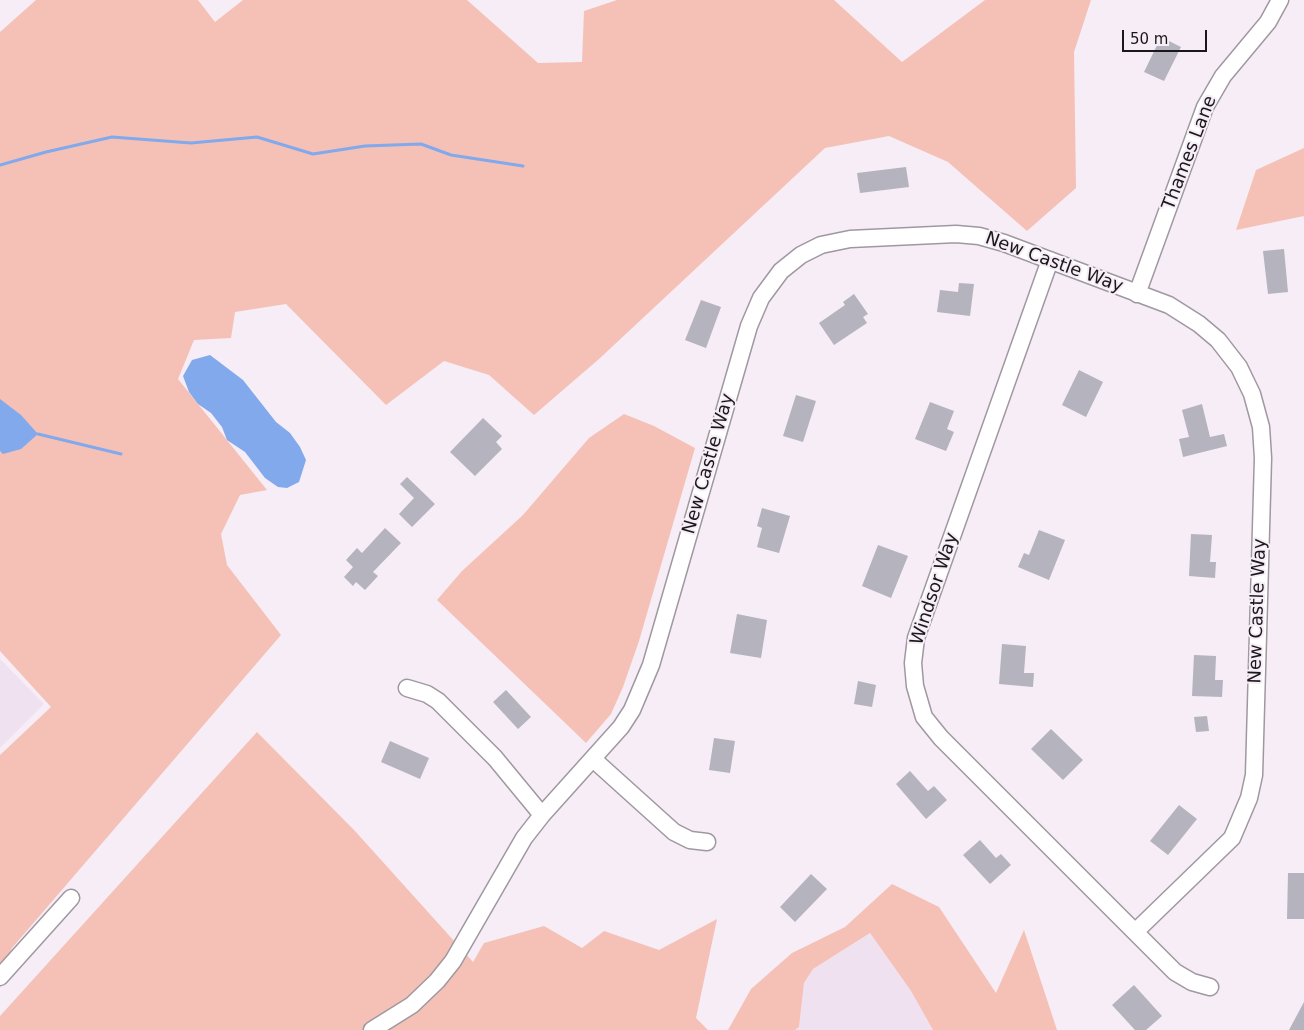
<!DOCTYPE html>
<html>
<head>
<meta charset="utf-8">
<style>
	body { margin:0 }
	#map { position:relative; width:1304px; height:1030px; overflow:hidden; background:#f6edf6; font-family:"DejaVu Sans",sans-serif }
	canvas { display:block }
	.scale { position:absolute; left:1122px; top:30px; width:85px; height:22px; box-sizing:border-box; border:2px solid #1b181b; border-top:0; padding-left:6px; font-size:15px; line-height:18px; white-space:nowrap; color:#1b181b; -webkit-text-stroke:4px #f6edf6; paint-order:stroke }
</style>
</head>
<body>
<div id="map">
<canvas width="1304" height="1030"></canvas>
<div class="scale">50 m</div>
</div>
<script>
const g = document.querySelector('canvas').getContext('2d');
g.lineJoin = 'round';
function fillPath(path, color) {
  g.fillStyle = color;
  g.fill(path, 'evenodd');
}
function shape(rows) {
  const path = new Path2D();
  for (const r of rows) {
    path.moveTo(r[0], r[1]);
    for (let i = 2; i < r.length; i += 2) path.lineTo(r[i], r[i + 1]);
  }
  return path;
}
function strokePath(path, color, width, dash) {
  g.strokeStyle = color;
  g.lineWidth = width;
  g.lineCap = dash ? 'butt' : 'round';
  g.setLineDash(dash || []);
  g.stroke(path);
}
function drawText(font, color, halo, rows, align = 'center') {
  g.font = font + ' "DejaVu Sans",sans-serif';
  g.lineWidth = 4;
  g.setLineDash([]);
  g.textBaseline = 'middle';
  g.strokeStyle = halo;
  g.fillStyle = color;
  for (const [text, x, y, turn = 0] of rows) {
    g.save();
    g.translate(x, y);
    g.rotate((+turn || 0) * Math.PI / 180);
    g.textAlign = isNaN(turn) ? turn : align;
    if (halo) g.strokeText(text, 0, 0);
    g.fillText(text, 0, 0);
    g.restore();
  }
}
fillPath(shape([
	[0,659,44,704,0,748],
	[870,933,911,991,933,1030,795,1030,799,1027,804,983,813,969]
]), '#f0e1f0');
fillPath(shape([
	[36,0,198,0,215,22,243,0,467,0,538,63,582,62,584,11,617,0,834,0,902,62,985,0,1091,0,1074,52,1076,188,1027,231,948,162,889,136,825,148,599,359,534,415,489,375,444,361,386,405,286,304,235,312,231,338,194,340,178,379,267,490,240,495,221,534,227,565,281,635,12,948,0,972,0,755,51,707,0,651,0,32],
	[1304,148,1304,216,1236,230,1256,170],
	[624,414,654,426,695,448,639,641,623,687,611,714,586,743,437,600,462,571,523,515,589,438],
	[257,732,355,831,473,962,484,943,544,926,582,948,604,931,659,950,717,919,696,1018,708,1030,0,1030,0,1016],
	[892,884,939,907,996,993,1024,930,1057,1030,933,1030,911,991,870,933,813,969,804,983,799,1027,795,1030,728,1030,751,989,792,953,845,927]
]), '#f5c1b6');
fillPath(shape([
	[210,355,243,380,276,422,290,433,300,447,306,460,299,482,287,488,278,487,265,478,245,452,227,440,222,427,211,413,198,404,189,392,183,376,192,360],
	[0,399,21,415,38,434,21,449,3,454,0,451]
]), '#81a9eb');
strokePath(shape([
	[0,165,46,152,112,137,191,143,257,137,313,154,365,146,421,144,451,155,523,166],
	[38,434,121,454]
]), '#81a9eb', 3);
fillPath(shape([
	[1161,37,1181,47,1164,81,1144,72],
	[906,167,909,187,860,193,857,173],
	[1284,249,1288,292,1268,294,1263,251],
	[959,283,974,284,970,316,937,312,940,290,958,292],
	[854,294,868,314,863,317,867,323,834,345,819,323,845,305,843,302],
	[701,300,721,307,706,348,685,340],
	[1079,370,1103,382,1086,417,1062,405],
	[796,395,816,401,803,442,783,436],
	[930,402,954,411,947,429,954,432,946,451,915,439],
	[1202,404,1210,437,1224,434,1227,446,1183,457,1179,439,1189,437,1182,410],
	[483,418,502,436,496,442,502,449,475,476,450,452],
	[407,477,435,504,412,527,399,514,414,498,400,484],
	[762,508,790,516,779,553,757,547,762,528,757,526],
	[385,528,401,543,373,572,378,576,365,590,356,582,353,586,344,577,353,567,346,560,357,548,362,553],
	[1039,530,1065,540,1049,580,1018,567,1024,553,1029,555],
	[1191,534,1212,535,1210,562,1216,562,1215,578,1189,576],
	[878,545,908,556,891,598,862,586],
	[737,614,767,620,761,658,730,653],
	[1002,644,1026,646,1024,673,1034,673,1033,687,999,684],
	[1194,655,1216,656,1215,680,1223,680,1222,697,1192,696],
	[858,681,876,685,872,707,854,704],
	[506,690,531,717,518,729,493,702],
	[1207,716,1209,731,1196,732,1194,717],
	[1051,729,1083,760,1063,780,1031,749],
	[714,738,735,741,730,773,709,770],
	[390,741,429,758,420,779,381,762],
	[910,771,928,791,934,786,947,800,926,819,896,784],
	[1179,805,1197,819,1168,855,1150,841],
	[980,840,996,858,1001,854,1011,865,990,884,963,855],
	[1288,873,1304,873,1304,919,1287,919],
	[811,874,827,889,795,922,780,907],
	[1134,985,1162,1016,1146,1030,1135,1030,1112,1005],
	[1304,1002,1304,1030,1289,1030]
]), '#b5b3be');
const minor = shape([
	[1050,260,916,638,913,663,915,686,924,717,941,738,1175,972,1192,982,1210,987],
	[1137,294,1205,107,1223,76,1268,22,1280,0],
	[407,688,427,694,438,701,495,758,542,815],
	[593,759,674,832,690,840,707,842],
	[0,977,71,898],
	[372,1030,412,1005,437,981,453,961,524,838,542,815,621,727,632,710,651,665,749,326,761,298,781,271,801,255,821,245,850,239,956,234,979,236,1004,243,1169,305,1199,324,1218,340,1239,367,1252,394,1261,427,1263,458,1254,775,1249,798,1232,838,1135,932]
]);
strokePath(minor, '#a098a0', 19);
strokePath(minor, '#fff', 16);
drawText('18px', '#1b181b', '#f6edf6', [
	["Thames Lane",1190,153,-69],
	["New Castle Way",1054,263,20],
	["New Castle Way",709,464,-74],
	["Windsor Way",935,589,-72],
	["New Castle Way",1258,611,-88]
]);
</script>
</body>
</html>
